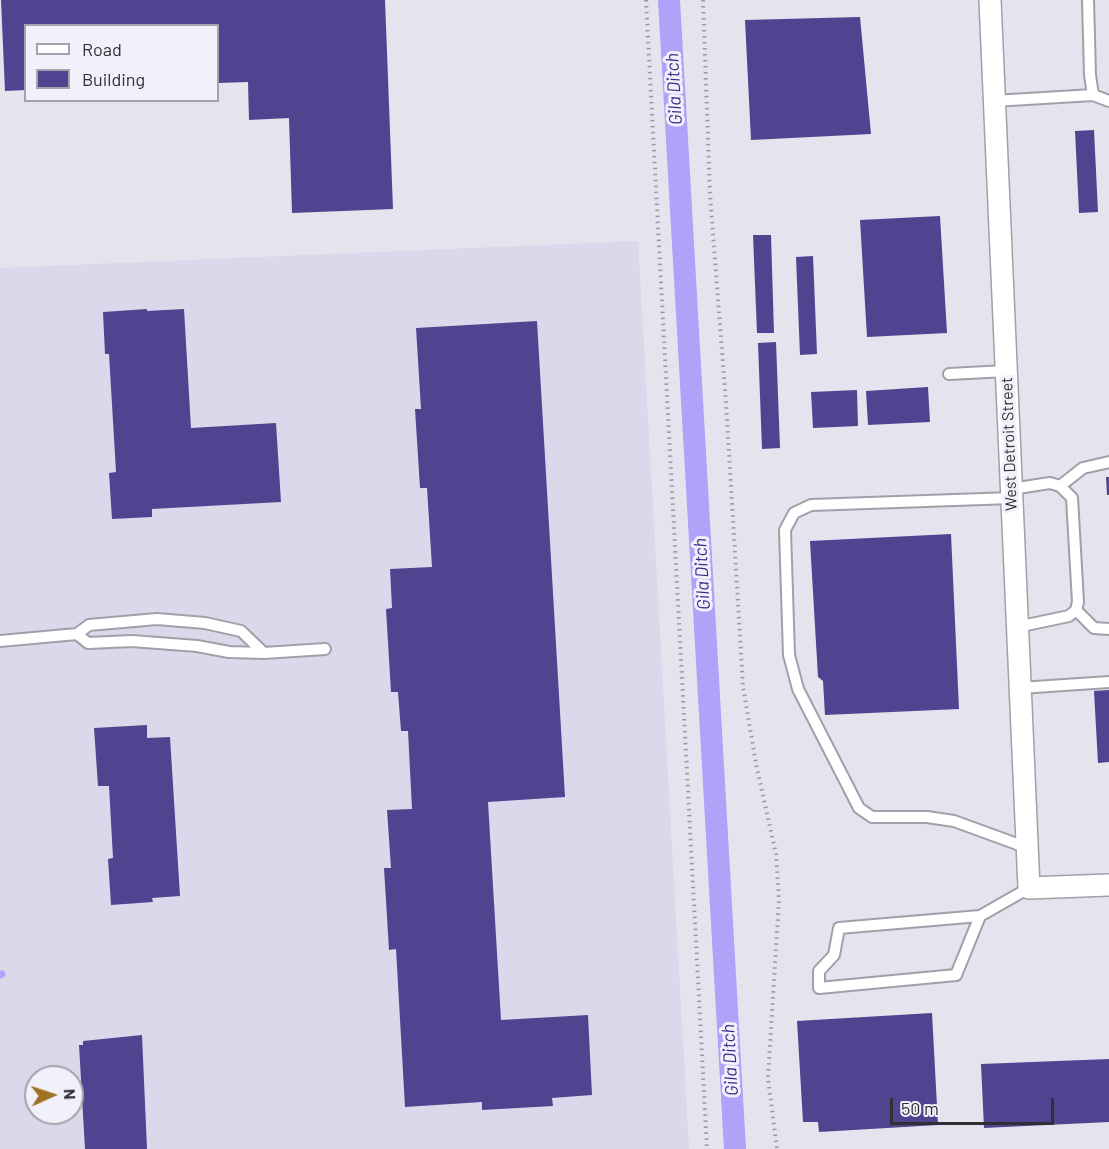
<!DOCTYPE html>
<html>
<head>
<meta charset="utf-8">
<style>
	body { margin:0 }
	#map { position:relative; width:1109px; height:1149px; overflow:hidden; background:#e4e3ee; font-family:Barlow,sans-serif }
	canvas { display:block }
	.legend { position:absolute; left:24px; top:24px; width:195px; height:78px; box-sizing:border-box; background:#f1f0fb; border:2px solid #a4a3ab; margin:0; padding:8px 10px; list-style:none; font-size:18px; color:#303034 }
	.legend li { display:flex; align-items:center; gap:12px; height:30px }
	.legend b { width:30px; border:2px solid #a4a3ab }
	.north { position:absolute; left:24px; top:1065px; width:60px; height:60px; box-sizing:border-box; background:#f1f0fb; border:2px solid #a4a3ab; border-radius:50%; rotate:87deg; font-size:16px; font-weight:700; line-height:24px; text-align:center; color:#303034 }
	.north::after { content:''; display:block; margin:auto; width:21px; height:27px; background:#9e7423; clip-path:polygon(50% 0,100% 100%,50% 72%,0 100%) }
	.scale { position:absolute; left:890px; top:1098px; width:164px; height:27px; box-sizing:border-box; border:3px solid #303034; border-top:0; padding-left:8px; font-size:18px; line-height:21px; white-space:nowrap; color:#303034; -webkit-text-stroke:4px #f1f0fb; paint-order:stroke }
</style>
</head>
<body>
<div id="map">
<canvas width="1109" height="1149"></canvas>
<ul class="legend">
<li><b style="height:8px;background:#fff"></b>Road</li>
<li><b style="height:16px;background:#524391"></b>Building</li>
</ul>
<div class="north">N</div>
<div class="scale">50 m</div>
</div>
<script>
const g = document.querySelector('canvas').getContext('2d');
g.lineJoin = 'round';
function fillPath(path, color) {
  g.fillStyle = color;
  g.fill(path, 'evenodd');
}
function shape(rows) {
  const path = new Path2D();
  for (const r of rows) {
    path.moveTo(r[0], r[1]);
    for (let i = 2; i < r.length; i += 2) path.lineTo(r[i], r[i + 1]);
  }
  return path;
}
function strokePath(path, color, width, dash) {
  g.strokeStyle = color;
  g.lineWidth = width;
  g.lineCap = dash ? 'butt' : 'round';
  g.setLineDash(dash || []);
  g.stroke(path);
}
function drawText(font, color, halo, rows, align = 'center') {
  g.font = font + ' Barlow,sans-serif';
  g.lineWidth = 6;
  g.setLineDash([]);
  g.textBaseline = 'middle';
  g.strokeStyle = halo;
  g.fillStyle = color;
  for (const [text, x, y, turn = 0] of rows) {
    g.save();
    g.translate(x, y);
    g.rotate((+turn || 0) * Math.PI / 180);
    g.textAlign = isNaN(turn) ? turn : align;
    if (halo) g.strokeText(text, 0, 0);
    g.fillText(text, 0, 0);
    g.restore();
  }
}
fillPath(shape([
	[638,241,689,1149,0,1149,0,268],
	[36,1077,72,1077,72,1113,36,1113]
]), '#dad8ea');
strokePath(shape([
	[0,975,2,974]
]), '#aea2f9', 7);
strokePath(shape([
	[669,0,735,1149]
]), '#aea2f9', 22);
fillPath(shape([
	[1,0,385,0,393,209,292,213,289,118,249,120,248,82,218,83,218,26,26,26,26,90,5,91],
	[860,17,871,134,751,140,745,20],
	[1094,130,1098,212,1079,213,1075,131],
	[940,216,947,333,867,337,860,220],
	[753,235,771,235,774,333,757,333],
	[813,256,817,354,800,355,796,257],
	[147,309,147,311,184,309,191,428,276,423,281,502,152,509,152,517,112,519,109,473,116,472,109,354,105,354,103,312],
	[537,321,565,797,488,802,501,1020,588,1015,592,1095,552,1098,553,1106,482,1110,482,1102,405,1107,396,949,389,950,384,868,391,868,387,810,412,809,408,731,401,731,398,692,391,692,386,609,392,608,390,569,432,567,427,488,420,488,415,409,421,409,416,328],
	[776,342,780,448,762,449,758,343],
	[928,387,930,422,868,425,866,391],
	[857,390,858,426,813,428,811,392],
	[1106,477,1109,477,1109,495,1107,495],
	[951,534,959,709,825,715,823,681,818,677,810,541],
	[1109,690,1109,762,1098,763,1094,691],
	[147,725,147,738,170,737,180,896,152,898,153,902,111,905,108,859,113,858,109,786,98,786,94,728],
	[932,1013,938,1125,819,1132,818,1122,803,1122,797,1021],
	[142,1035,147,1149,85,1149,79,1045,83,1045,83,1041],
	[1109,1059,1109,1122,984,1128,981,1064]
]), '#524391');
const service = shape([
	[1088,0,1090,75,1093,95,1109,101],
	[994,101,1093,95],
	[949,374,1006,371],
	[1060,486,1083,468,1109,462],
	[1011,489,1050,483,1060,486,1072,498,1078,602,1076,610,1069,616,1017,627],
	[1012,498,811,505,794,513,785,530,789,655,798,689,859,808,872,817,927,817,954,821,1028,848],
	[1076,610,1094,628,1109,629],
	[77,634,88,643,132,641,197,646,229,652,264,653,325,649],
	[0,641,77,634,89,625,157,619,205,623,241,631,264,653],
	[1020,688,1109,682],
	[980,916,956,975,819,988,819,971,834,955,839,928,980,916,1029,888]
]);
const minor = shape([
	[990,0,1029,888,1109,885]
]);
strokePath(service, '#a0a0aa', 14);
strokePath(minor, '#a0a0aa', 24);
strokePath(shape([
	[646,0,707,1149],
	[703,0,710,194,726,403,743,686,756,764,776,854,779,899,768,1078,777,1149]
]), '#9a99a2', 4, [1.5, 4.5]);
strokePath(service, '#fff', 10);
strokePath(minor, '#fff', 21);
drawText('16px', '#303034', '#f1f0fb', [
	["West Detroit Street",1009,444,-92]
]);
drawText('italic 18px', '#412688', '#f1f0fb', [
	["Gila Ditch",674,89,-93],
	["Gila Ditch",702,574,-93],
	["Gila Ditch",730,1060,-93]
]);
</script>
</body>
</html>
